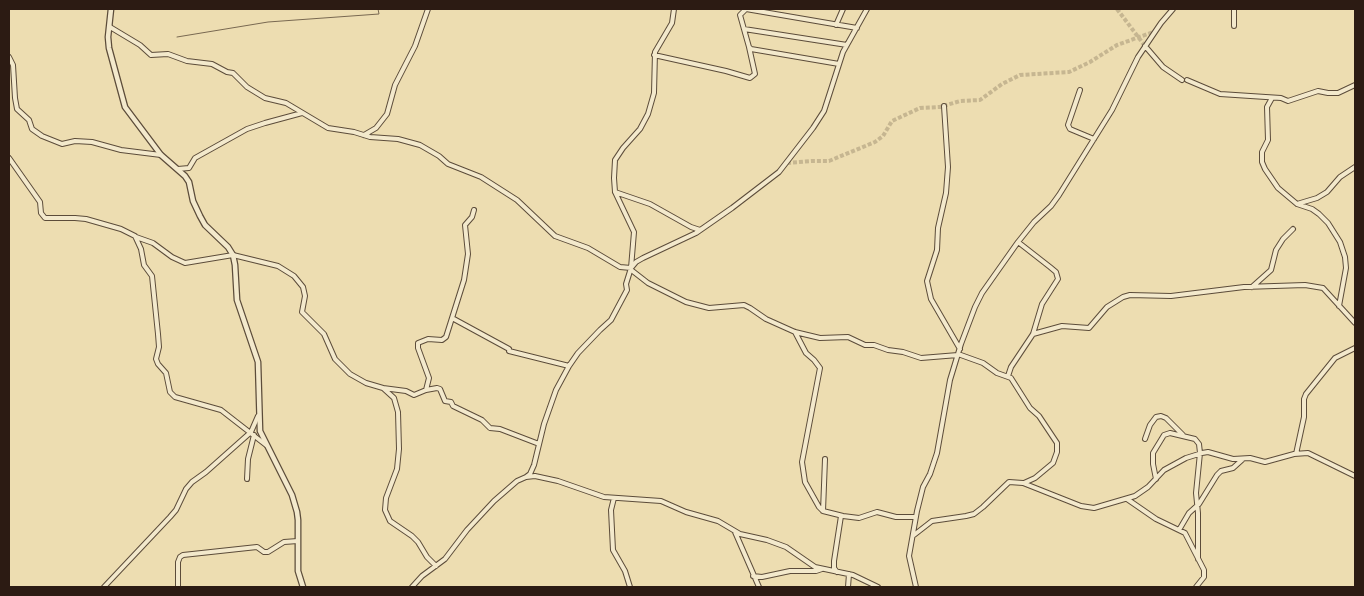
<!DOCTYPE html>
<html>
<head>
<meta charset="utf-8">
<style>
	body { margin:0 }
	#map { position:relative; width:1364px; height:596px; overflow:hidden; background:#edddb1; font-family:"IM FELL DW Pica",serif }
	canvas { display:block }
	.frame { position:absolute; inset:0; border:10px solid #2c1b13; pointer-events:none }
</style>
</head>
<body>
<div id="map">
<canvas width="1364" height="596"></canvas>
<div class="frame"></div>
</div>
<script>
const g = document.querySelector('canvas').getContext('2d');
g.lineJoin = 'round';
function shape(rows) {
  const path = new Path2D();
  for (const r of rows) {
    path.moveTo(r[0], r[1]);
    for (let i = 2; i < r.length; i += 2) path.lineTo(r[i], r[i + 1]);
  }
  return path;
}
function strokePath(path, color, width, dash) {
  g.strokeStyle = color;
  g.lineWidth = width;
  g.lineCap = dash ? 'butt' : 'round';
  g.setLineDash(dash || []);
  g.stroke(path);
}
strokePath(shape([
	[177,37,268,22,379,14,378,9]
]), '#786851', 1);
strokePath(shape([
	[1117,9,1145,46],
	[787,163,811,161,829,161,875,142,883,136,892,121,920,108,940,107,960,101,980,100,1002,84,1020,75,1069,72,1090,62,1117,45,1156,31]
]), '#c6b691', 4, [4, 2]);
const minor = shape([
	[746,9,740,15,749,47,751,49,839,64],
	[746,9,857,28],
	[1234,9,1234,26],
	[836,25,843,9],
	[110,27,140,45,151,55,168,54,187,61,212,64,227,72,233,73,247,87,265,98,286,103,328,128,354,132,370,137,398,139,420,145,439,156,448,164,481,177,517,200,555,236,588,248,620,267,631,268],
	[744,29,847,45],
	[1145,46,1163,67,1182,80],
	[654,55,726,71,750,78,755,74,749,47],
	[9,57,13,65,15,98,17,109,29,120,32,129,42,136,62,144,75,141,92,142,121,150,161,155],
	[1187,80,1220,94,1281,98,1288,101,1318,91,1328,93,1338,93,1355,85],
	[1080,90,1068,125,1070,129,1094,139],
	[1272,98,1267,107,1268,140,1262,152,1262,162,1265,169,1278,188,1297,204,1312,209,1319,214,1328,223,1340,242,1345,257,1346,268,1339,306],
	[944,106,948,167,946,193,938,228,937,250,927,281,931,299,960,349],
	[364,135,376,128,387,114,395,85,415,46,428,9],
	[9,158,40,202,41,213,45,218,75,218,86,219,121,229,135,236,141,249,144,265,152,276,158,334,159,347,156,359,158,364,166,373,170,392,175,397,221,410,266,445],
	[178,169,189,168,195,158,247,129,265,123,302,113],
	[615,192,650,204,691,227,700,230],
	[1297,204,1317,198,1327,192,1340,177,1355,167],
	[136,237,153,243,172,257,185,263,233,255,278,266,294,276,303,287,305,296,302,312,324,334,335,359,350,374,366,383,383,388,394,398,398,412,399,449,397,469,386,498,385,510,390,521,412,536,418,542,427,557,436,566],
	[631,268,634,232,615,192,614,178,615,160,623,148,640,129,648,114,654,93,655,52,672,23,674,9],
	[630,269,648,283,686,302,709,308,744,305,750,308,766,319,795,332,820,338,848,337,865,345,874,345,888,350,903,352,921,358,958,355],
	[1252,287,1271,270,1276,250,1283,239,1293,229],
	[452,318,509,349],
	[795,332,806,353,814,360,820,368,802,462,805,482,819,507,823,511,843,516,859,518,877,512,896,517,915,517],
	[1033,334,1062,326,1089,328,1107,307,1123,297,1130,295,1171,296,1244,287,1305,285,1323,288,1355,323],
	[509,351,569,366],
	[958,354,983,363,997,373,1011,378,1030,408,1039,416,1057,443,1057,452,1053,463,1035,478,1024,483],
	[1008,376,1011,367,1033,334,1042,304,1058,279,1056,272,1050,267,1018,242],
	[383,388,406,391,414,395,426,390,437,388,440,389,445,401,451,402,453,406,482,420,490,428,500,429,539,444],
	[426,390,429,378,418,348,418,343,428,339,442,340,446,337,464,280,468,254,465,225,472,217,474,210],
	[1145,439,1150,425,1156,417,1161,416,1166,418,1183,435],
	[1296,454,1304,417,1304,399,1306,394,1335,358,1355,348],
	[526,477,530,474,534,465,544,424,556,390,569,366,578,353,600,330,611,320,627,290,626,284,631,268,636,262,643,258,696,233,732,208,779,172,813,128,824,111,843,52,867,9],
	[247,479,248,459,254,435],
	[1156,479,1153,464,1153,453,1164,435,1170,433,1195,439,1199,444,1200,453,1196,493,1198,513,1198,559],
	[614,498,611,510,613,550,625,571,630,587],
	[1127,499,1156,519,1185,533,1204,570,1204,577,1196,587],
	[823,511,825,459],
	[1179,530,1189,513,1199,504,1217,475,1221,471,1233,468,1243,459],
	[735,532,759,587],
	[914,535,932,521,966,516,974,514,983,507,1009,482,1023,483,1081,506,1094,508,1135,496,1148,487,1164,470,1186,458,1202,453,1208,452,1233,459,1250,458,1265,462,1294,454,1308,453,1355,476],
	[837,572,834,568,834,561,841,516],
	[753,576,762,577,790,571,816,571,822,569],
	[104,587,170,517,176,510,186,489,192,482,206,472,251,432,258,416],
	[178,587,178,562,180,557,183,555,257,547,264,552,268,552,284,542,298,541],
	[412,587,422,576,445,559,467,530,494,501,517,481,526,477,535,476,558,481,604,497,661,501,686,512,718,521,740,534,767,540,786,547,815,567,853,575,878,587],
	[848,587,849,574],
	[916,587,909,556,917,511,923,487,930,474,937,453,950,380,961,344,975,307,982,293,1018,242,1034,222,1051,206,1059,195,1112,110,1138,57,1161,23,1173,9]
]);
const tertiary = shape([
	[111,9,108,37,109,48,125,107,161,155,185,176,189,182,193,201,200,216,205,225,228,247,233,255,235,265,237,300,258,362,260,431,292,495,297,512,298,520,298,571,303,587]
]);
strokePath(minor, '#5c4c3a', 6);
strokePath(tertiary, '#5c4c3a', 7);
strokePath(minor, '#f3e9cc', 4);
strokePath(tertiary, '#f3e9cc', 4.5);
</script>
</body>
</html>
